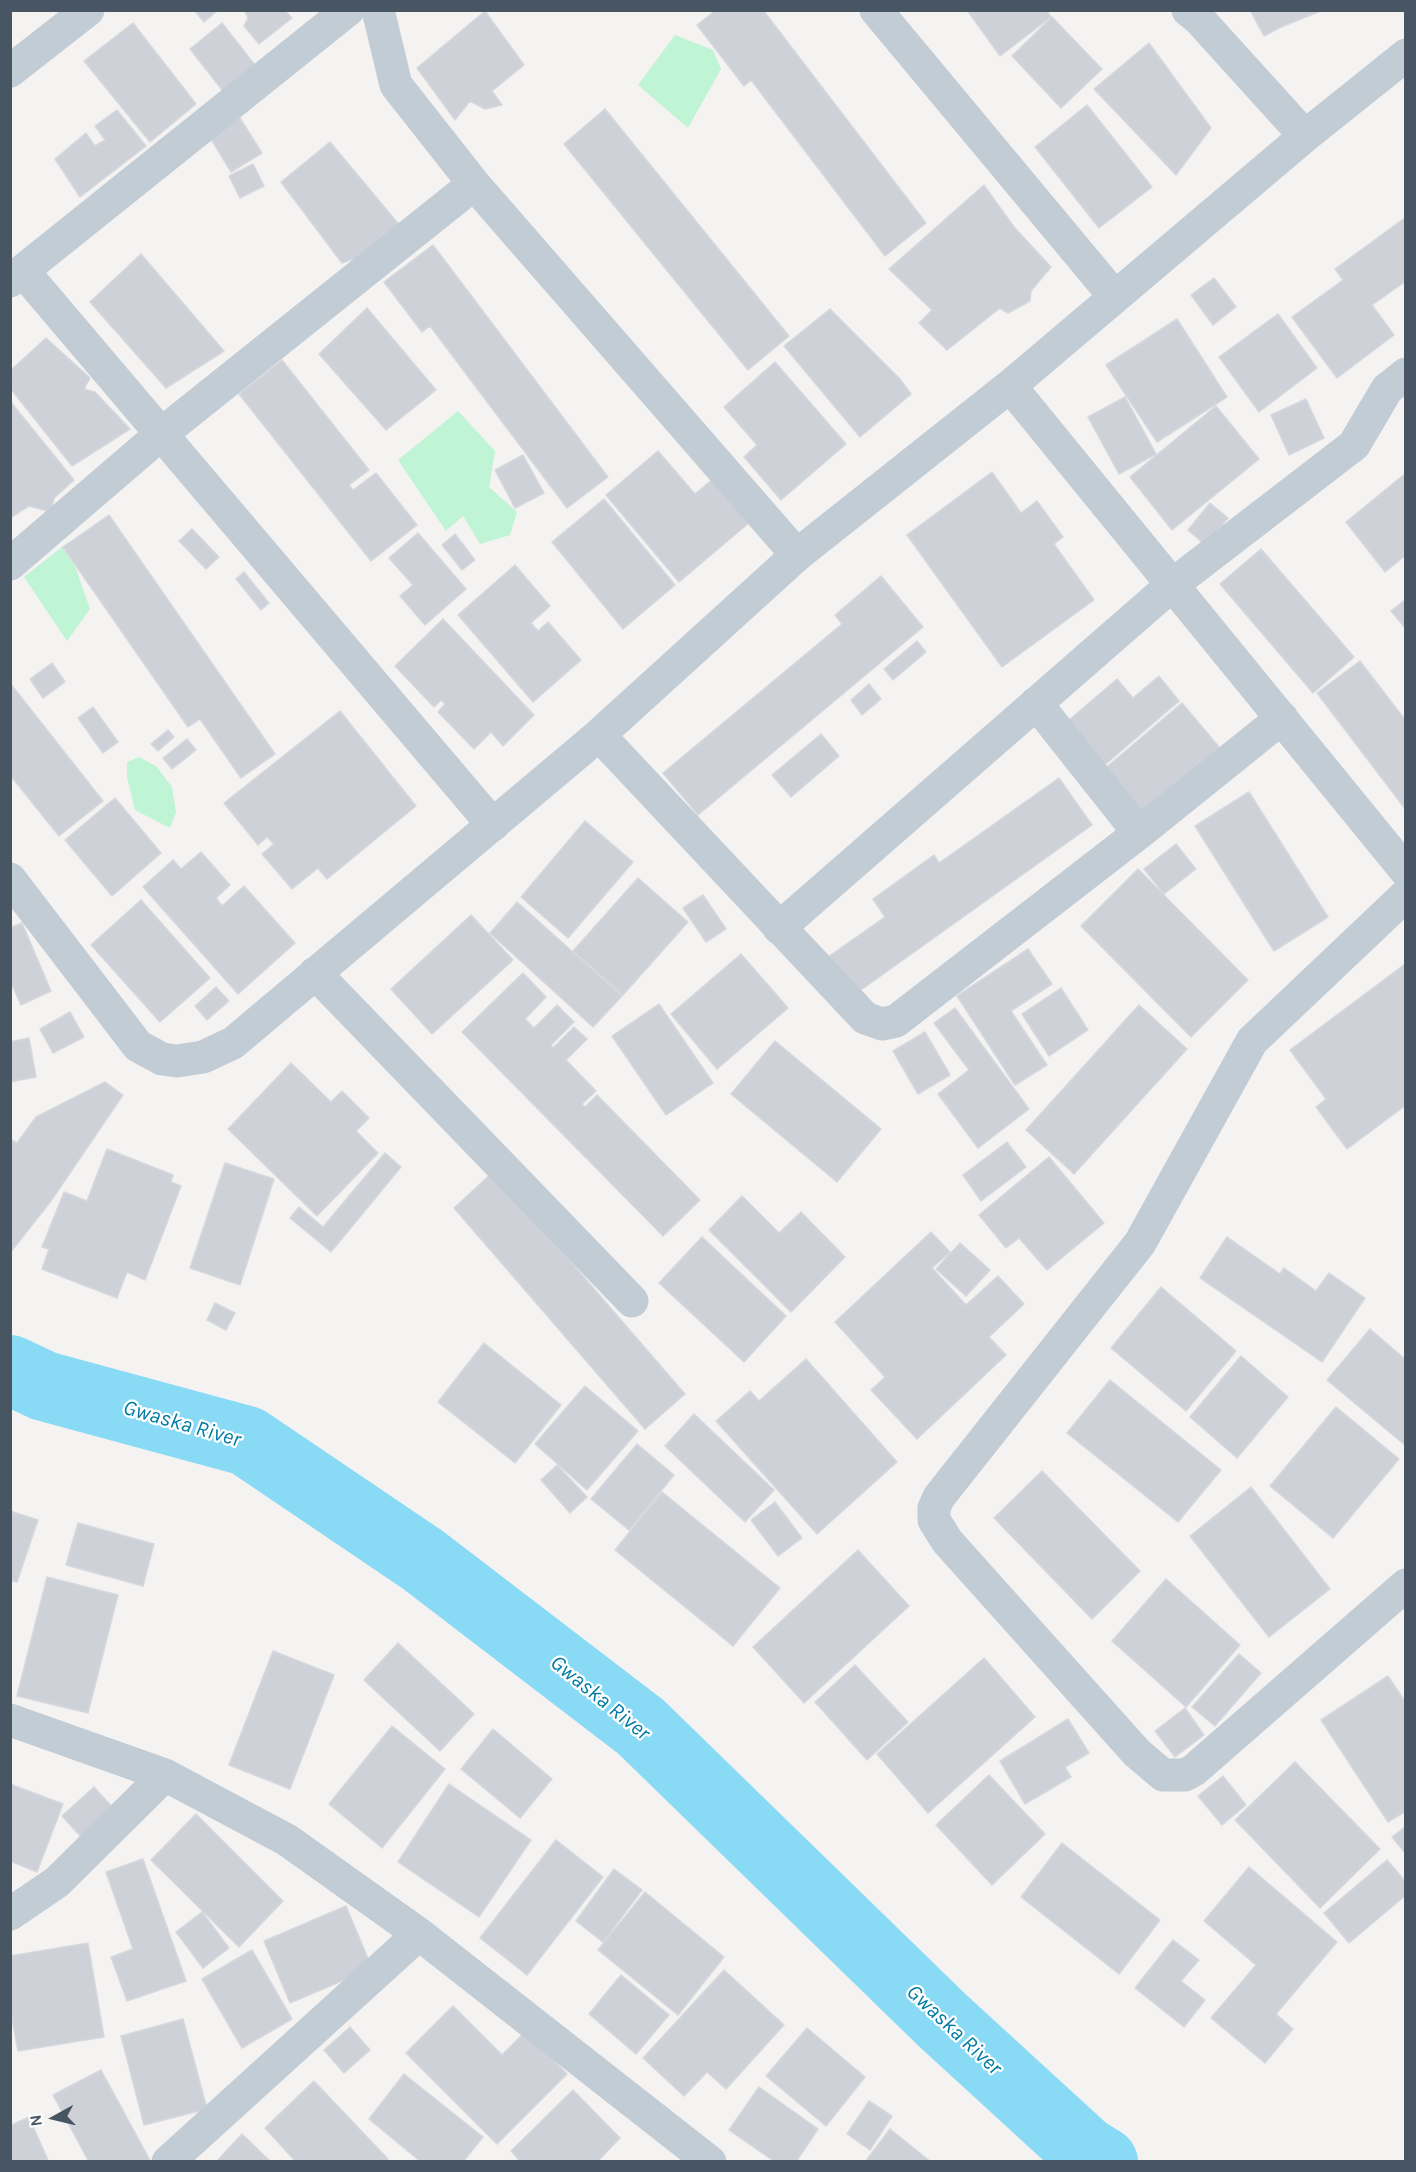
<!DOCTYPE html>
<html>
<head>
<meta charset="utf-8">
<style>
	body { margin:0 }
	#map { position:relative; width:1416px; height:2172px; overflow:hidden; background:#f5f2f2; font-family:Karla,sans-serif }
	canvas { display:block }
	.frame { position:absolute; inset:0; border:12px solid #485562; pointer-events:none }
	.north { position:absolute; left:24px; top:2088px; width:60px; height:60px; -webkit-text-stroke:4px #fff; paint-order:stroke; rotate:262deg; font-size:16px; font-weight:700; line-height:24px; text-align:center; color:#485562 }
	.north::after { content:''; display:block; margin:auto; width:21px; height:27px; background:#485562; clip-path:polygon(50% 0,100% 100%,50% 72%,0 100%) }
</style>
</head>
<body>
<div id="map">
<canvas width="1416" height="2172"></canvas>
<div class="frame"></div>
<div class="north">N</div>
</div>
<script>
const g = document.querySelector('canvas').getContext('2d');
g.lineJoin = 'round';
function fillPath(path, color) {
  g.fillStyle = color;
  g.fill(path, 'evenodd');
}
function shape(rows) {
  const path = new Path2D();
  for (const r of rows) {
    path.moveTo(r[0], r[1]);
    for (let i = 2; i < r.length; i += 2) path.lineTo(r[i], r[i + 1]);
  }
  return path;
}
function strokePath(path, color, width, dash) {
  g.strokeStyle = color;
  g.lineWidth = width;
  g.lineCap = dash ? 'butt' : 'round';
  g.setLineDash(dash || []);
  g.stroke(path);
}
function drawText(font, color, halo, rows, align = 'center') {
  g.font = font + ' Karla,sans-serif';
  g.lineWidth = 4.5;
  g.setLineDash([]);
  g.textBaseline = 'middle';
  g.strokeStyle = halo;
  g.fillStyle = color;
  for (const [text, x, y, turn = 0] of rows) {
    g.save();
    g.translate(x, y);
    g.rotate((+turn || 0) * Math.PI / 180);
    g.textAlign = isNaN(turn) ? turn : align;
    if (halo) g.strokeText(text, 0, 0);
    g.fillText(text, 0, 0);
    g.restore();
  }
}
fillPath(shape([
	[675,35,713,50,721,69,688,128,638,85],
	[458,411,495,451,489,487,517,512,510,535,480,544,463,516,446,531,398,460],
	[67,543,90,609,67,641,24,577],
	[139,757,156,766,172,787,176,812,170,828,135,810,127,777,127,762]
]), '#bff4d5');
strokePath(shape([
	[10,1370,44,1386,247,1441,423,1560,641,1727,942,2020,1085,2151,1103,2162]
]), '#89daf4', 70);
const building = shape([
	[194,10,218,10,204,22,194,10],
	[244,10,284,10,292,18,259,44,244,26,248,18,244,10],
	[716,10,763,10,926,223,885,256,751,80,744,86,697,25,716,10],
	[967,10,1046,10,1051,17,1000,56,967,10],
	[1250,10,1323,10,1281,27,1264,36,1250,10],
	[485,11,524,65,492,91,502,105,485,109,470,101,455,120,417,68,485,11],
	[1052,17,1102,69,1061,108,1012,56,1052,17],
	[133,23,196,104,150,142,84,61,133,23],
	[222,23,259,70,226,95,190,49,222,23],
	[1149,43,1211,128,1176,175,1094,89,1149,43],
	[1087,105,1152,187,1099,228,1035,147,1087,105],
	[605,109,789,336,748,370,564,144,605,109],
	[117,110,146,146,80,197,55,159,86,133,95,146,105,140,95,126,117,110],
	[238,115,262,153,231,172,208,134,238,115],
	[330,142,402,228,371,253,342,263,281,182,330,142],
	[253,164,264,186,240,198,229,176,253,164],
	[984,185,1014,227,1051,267,1031,291,1030,301,1008,313,1000,308,947,350,919,323,932,310,889,269,984,185],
	[1406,217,1406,281,1372,305,1394,335,1337,378,1292,317,1343,280,1335,269,1406,217],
	[433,245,608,477,567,508,430,326,422,332,384,282,433,245],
	[141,254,224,351,166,388,90,302,141,254],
	[1214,278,1236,307,1213,325,1191,295,1214,278],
	[367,308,436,390,386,430,319,354,367,308],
	[830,309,900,379,911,394,860,437,784,346,830,309],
	[1278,314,1317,368,1259,412,1219,357,1278,314],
	[1177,319,1227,397,1157,442,1106,365,1177,319],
	[46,338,90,378,84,389,95,392,130,429,72,466,10,388,10,371,46,338],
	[282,360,369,470,349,485,353,490,376,473,417,525,371,561,239,394,282,360],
	[775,362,846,444,781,500,744,457,757,445,724,407,775,362],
	[1125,397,1156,454,1119,474,1088,417,1125,397],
	[1306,399,1324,438,1289,455,1271,415,1306,399],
	[10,401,74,480,54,498,51,512,29,506,10,518,10,401],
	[1216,406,1259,459,1172,530,1130,477,1216,406],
	[658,451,695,494,713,479,750,522,679,582,606,495,658,451],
	[523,455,544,493,515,508,495,470,523,455],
	[992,472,1021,513,1037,501,1063,537,1054,544,1094,600,1002,667,907,535,992,472],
	[1406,473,1406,555,1385,572,1346,522,1406,473],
	[604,499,675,585,623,629,552,542,604,499],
	[1210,503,1228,518,1205,545,1188,530,1210,503],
	[109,515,275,754,241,778,200,719,188,727,63,547,109,515],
	[192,529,219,557,206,569,179,541,192,529],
	[418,533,466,589,425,625,400,596,413,585,389,558,418,533],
	[455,534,475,560,462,570,442,545,455,534],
	[1261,549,1354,657,1313,693,1220,584,1261,549],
	[515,565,550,606,531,623,538,631,548,622,581,660,533,702,458,615,515,565],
	[244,572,269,603,261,610,236,579,244,572],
	[881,576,923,627,698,815,663,773,842,624,835,615,881,576],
	[1406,599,1406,629,1391,611,1406,599],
	[443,619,534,715,503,746,491,732,474,749,438,712,445,704,441,700,434,707,395,666,443,619],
	[917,641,926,652,893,680,884,669,917,641],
	[1360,661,1406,721,1406,810,1317,693,1360,661],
	[52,663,65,682,43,698,30,679,52,663],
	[1159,676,1179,701,1100,769,1062,726,1117,679,1133,698,1159,676],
	[10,683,103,801,59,836,10,775,10,683],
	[869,684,881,699,862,715,851,700,869,684],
	[1182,703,1225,754,1140,818,1101,772,1182,703],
	[93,707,118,742,103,753,78,718,93,707],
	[340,711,416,806,327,879,318,868,292,889,262,854,274,844,267,837,258,845,224,803,340,711],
	[168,730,174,737,158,751,151,744,168,730],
	[821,734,839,756,791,797,772,775,821,734],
	[187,739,196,750,172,769,163,758,187,739],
	[1059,778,1092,825,854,995,828,957,885,917,873,899,934,855,939,863,1059,778],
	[1249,792,1328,917,1274,951,1195,826,1249,792],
	[115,798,161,853,112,896,65,840,115,798],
	[585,821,633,862,568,938,521,897,585,821],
	[1176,844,1196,869,1164,894,1144,869,1176,844],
	[201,852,230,885,216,898,222,906,244,886,295,943,238,994,143,887,173,860,181,869,201,852],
	[1138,869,1248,980,1191,1037,1081,926,1138,869],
	[638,878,688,922,623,995,573,951,638,878],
	[703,895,726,929,706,942,683,908,703,895],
	[141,900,210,978,160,1022,91,945,141,900],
	[517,902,622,996,593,1027,490,933,517,902],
	[471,915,513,960,432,1034,391,989,471,915],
	[22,923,51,991,21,1005,10,980,10,928,22,923],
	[1028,949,1052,984,1011,1011,1047,1065,1015,1085,957,996,1028,949],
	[741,954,788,1008,717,1069,671,1014,741,954],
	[1405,964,1406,1105,1347,1149,1316,1107,1326,1099,1290,1050,1405,964],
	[523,973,546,997,525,1019,534,1028,557,1005,574,1022,551,1045,553,1048,574,1027,587,1039,566,1060,596,1091,582,1104,585,1107,597,1095,700,1200,663,1236,462,1032,523,973],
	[216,987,229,1001,207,1020,195,1006,216,987],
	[1061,988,1088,1030,1049,1056,1022,1014,1061,988],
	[659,1004,713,1083,666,1115,612,1036,659,1004],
	[1139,1005,1187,1049,1074,1174,1026,1130,1139,1005],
	[955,1008,1029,1109,978,1148,938,1094,969,1070,934,1023,955,1008],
	[70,1012,84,1037,53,1053,40,1029,70,1012],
	[925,1032,950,1075,918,1094,893,1051,925,1032],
	[29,1038,36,1077,10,1082,10,1042,29,1038],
	[775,1041,881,1129,837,1182,731,1094,775,1041],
	[291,1063,331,1102,342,1091,369,1118,356,1131,378,1153,317,1216,228,1129,291,1063],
	[105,1082,123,1095,51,1201,10,1253,10,1139,17,1143,36,1117,105,1082],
	[1007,1142,1026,1167,981,1201,963,1175,1007,1142],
	[107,1149,173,1175,171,1182,181,1186,145,1280,127,1272,117,1298,42,1269,49,1249,42,1247,64,1192,87,1201,107,1149],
	[385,1153,401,1167,331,1252,290,1218,299,1207,323,1227,385,1153],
	[1049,1157,1104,1223,1047,1270,1019,1238,1006,1248,979,1215,1049,1157],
	[225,1163,274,1179,240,1285,190,1268,225,1163],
	[493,1172,685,1394,645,1429,454,1208,493,1172],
	[742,1196,779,1233,801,1212,845,1257,791,1312,709,1230,742,1196],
	[931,1232,950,1252,932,1268,966,1305,998,1276,1024,1304,989,1337,1006,1355,917,1439,871,1390,885,1377,835,1322,931,1232],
	[702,1237,786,1316,744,1362,659,1283,702,1237],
	[1227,1237,1280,1274,1284,1268,1316,1291,1329,1273,1365,1298,1322,1362,1200,1278,1227,1237],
	[960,1243,990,1270,966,1296,936,1269,960,1243],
	[1161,1287,1236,1351,1186,1411,1111,1348,1161,1287],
	[215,1303,235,1313,226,1330,207,1320,215,1303],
	[1370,1329,1406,1360,1406,1446,1327,1380,1370,1329],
	[484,1343,561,1405,515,1463,438,1402,484,1343],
	[1241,1356,1288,1397,1237,1458,1190,1417,1241,1356],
	[806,1359,897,1462,817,1534,716,1421,750,1391,759,1401,806,1359],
	[1110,1380,1221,1470,1178,1522,1067,1433,1110,1380],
	[585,1386,638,1431,587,1490,535,1444,585,1386],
	[1336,1407,1399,1459,1333,1538,1270,1486,1336,1407],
	[694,1414,774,1490,745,1522,665,1446,694,1414],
	[637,1444,674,1475,629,1530,591,1499,637,1444],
	[557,1465,587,1497,570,1513,541,1480,557,1465],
	[1042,1471,1140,1571,1092,1619,994,1518,1042,1471],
	[1251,1487,1330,1589,1269,1637,1190,1536,1251,1487],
	[662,1492,780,1588,733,1646,615,1550,662,1492],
	[775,1502,802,1538,778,1556,751,1520,775,1502],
	[10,1511,38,1520,17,1582,10,1580,10,1511],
	[78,1523,154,1544,143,1586,66,1565,78,1523],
	[858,1550,909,1606,804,1703,753,1647,858,1550],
	[47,1577,118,1595,88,1713,17,1696,47,1577],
	[1166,1579,1240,1645,1186,1707,1112,1641,1166,1579],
	[398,1643,474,1714,440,1751,364,1680,398,1643],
	[273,1651,334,1675,290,1789,229,1765,273,1651],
	[1239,1654,1261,1673,1215,1726,1192,1707,1239,1654],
	[984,1658,1035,1717,928,1813,877,1754,984,1658],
	[855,1665,908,1722,867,1760,815,1702,855,1665],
	[1388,1676,1406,1703,1406,1811,1388,1822,1321,1720,1388,1676],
	[1185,1708,1204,1735,1175,1757,1155,1731,1185,1708],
	[1068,1719,1089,1753,1065,1767,1071,1777,1025,1804,1000,1761,1068,1719],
	[392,1726,445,1769,382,1848,329,1804,392,1726],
	[493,1729,552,1779,520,1818,461,1769,493,1729],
	[1295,1762,1380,1849,1320,1908,1235,1820,1295,1762],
	[989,1775,1045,1834,992,1885,936,1825,989,1775],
	[1223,1776,1246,1805,1222,1825,1198,1796,1223,1776],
	[10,1784,63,1804,37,1872,10,1861,10,1784],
	[449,1784,531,1840,479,1917,398,1862,449,1784],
	[94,1787,114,1809,82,1838,62,1816,94,1787],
	[196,1814,283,1901,239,1947,151,1860,196,1814],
	[1406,1826,1406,1854,1392,1837,1406,1826],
	[556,1840,603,1877,527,1975,480,1938,556,1840],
	[1062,1843,1160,1920,1119,1974,1021,1897,1062,1843],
	[143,1859,186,1981,127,2001,111,1957,133,1949,106,1872,143,1859],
	[1387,1860,1406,1882,1406,1895,1349,1943,1324,1913,1387,1860],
	[1249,1867,1337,1942,1276,2014,1293,2029,1265,2063,1211,2018,1256,1965,1204,1921,1249,1867],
	[614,1869,642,1890,603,1942,576,1921,614,1869],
	[645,1892,724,1957,678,2015,598,1950,645,1892],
	[346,1906,372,1968,290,2003,264,1941,346,1906],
	[202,1912,229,1948,203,1968,176,1932,202,1912],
	[1173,1940,1199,1960,1181,1981,1205,2000,1184,2027,1135,1988,1173,1940],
	[88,1943,104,2037,18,2051,10,2008,10,1956,88,1943],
	[252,1950,292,2019,242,2048,202,1979,252,1950],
	[724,1970,784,2025,726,2089,707,2072,684,2096,643,2058,724,1970],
	[621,1975,669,2015,636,2054,589,2014,621,1975],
	[453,2006,502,2055,525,2032,567,2074,497,2144,406,2053,453,2006],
	[183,2019,207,2109,144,2125,121,2036,183,2019],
	[350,2027,370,2050,344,2073,324,2050,350,2027],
	[807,2028,865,2077,826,2126,766,2076,807,2028],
	[101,2070,151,2162,89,2162,53,2095,101,2070],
	[404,2074,483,2137,463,2162,421,2162,369,2119,404,2074],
	[314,2081,388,2159,386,2162,296,2162,265,2128,314,2081],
	[759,2087,818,2129,796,2162,775,2162,729,2130,759,2087],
	[573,2090,620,2138,597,2162,521,2162,511,2151,573,2090],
	[869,2101,892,2116,870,2150,847,2134,869,2101],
	[29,2117,48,2160,10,2162,10,2126,29,2117],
	[890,2129,931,2162,865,2162,890,2129],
	[242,2134,271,2162,216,2162,242,2134]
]);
fillPath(building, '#ced1d8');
strokePath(building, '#d6d8de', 1.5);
strokePath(shape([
	[378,10,396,85,474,184,797,555],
	[876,10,1115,297],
	[1188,10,1198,18,1305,136],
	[10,71,88,10],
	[23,271,493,825],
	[10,281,348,10],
	[1010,386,1406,871],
	[10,564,160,435,474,184],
	[1036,703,1139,833],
	[599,735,865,1018,882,1024,896,1021,1139,833,1282,718],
	[10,879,138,1046,162,1059,177,1061,203,1057,233,1043,599,735,797,555,1010,386,1305,136,1406,55],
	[1406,895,1252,1041,1140,1243,939,1497,934,1508,934,1520,947,1541,1137,1753,1163,1775,1185,1775,1194,1770,1406,1585],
	[779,928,1172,585,1354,445,1387,389,1406,374],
	[315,973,632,1301],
	[10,1720,165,1775,287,1840,419,1934,710,2162],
	[10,1914,57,1882,165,1775],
	[168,2162,419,1934]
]), '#c2ccd5', 33);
drawText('italic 22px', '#037ca3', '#fff', [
	["Gwaska River",182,1424,16],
	["Gwaska River",600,1698,39],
	["Gwaska River",954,2030,43]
]);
</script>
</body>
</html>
